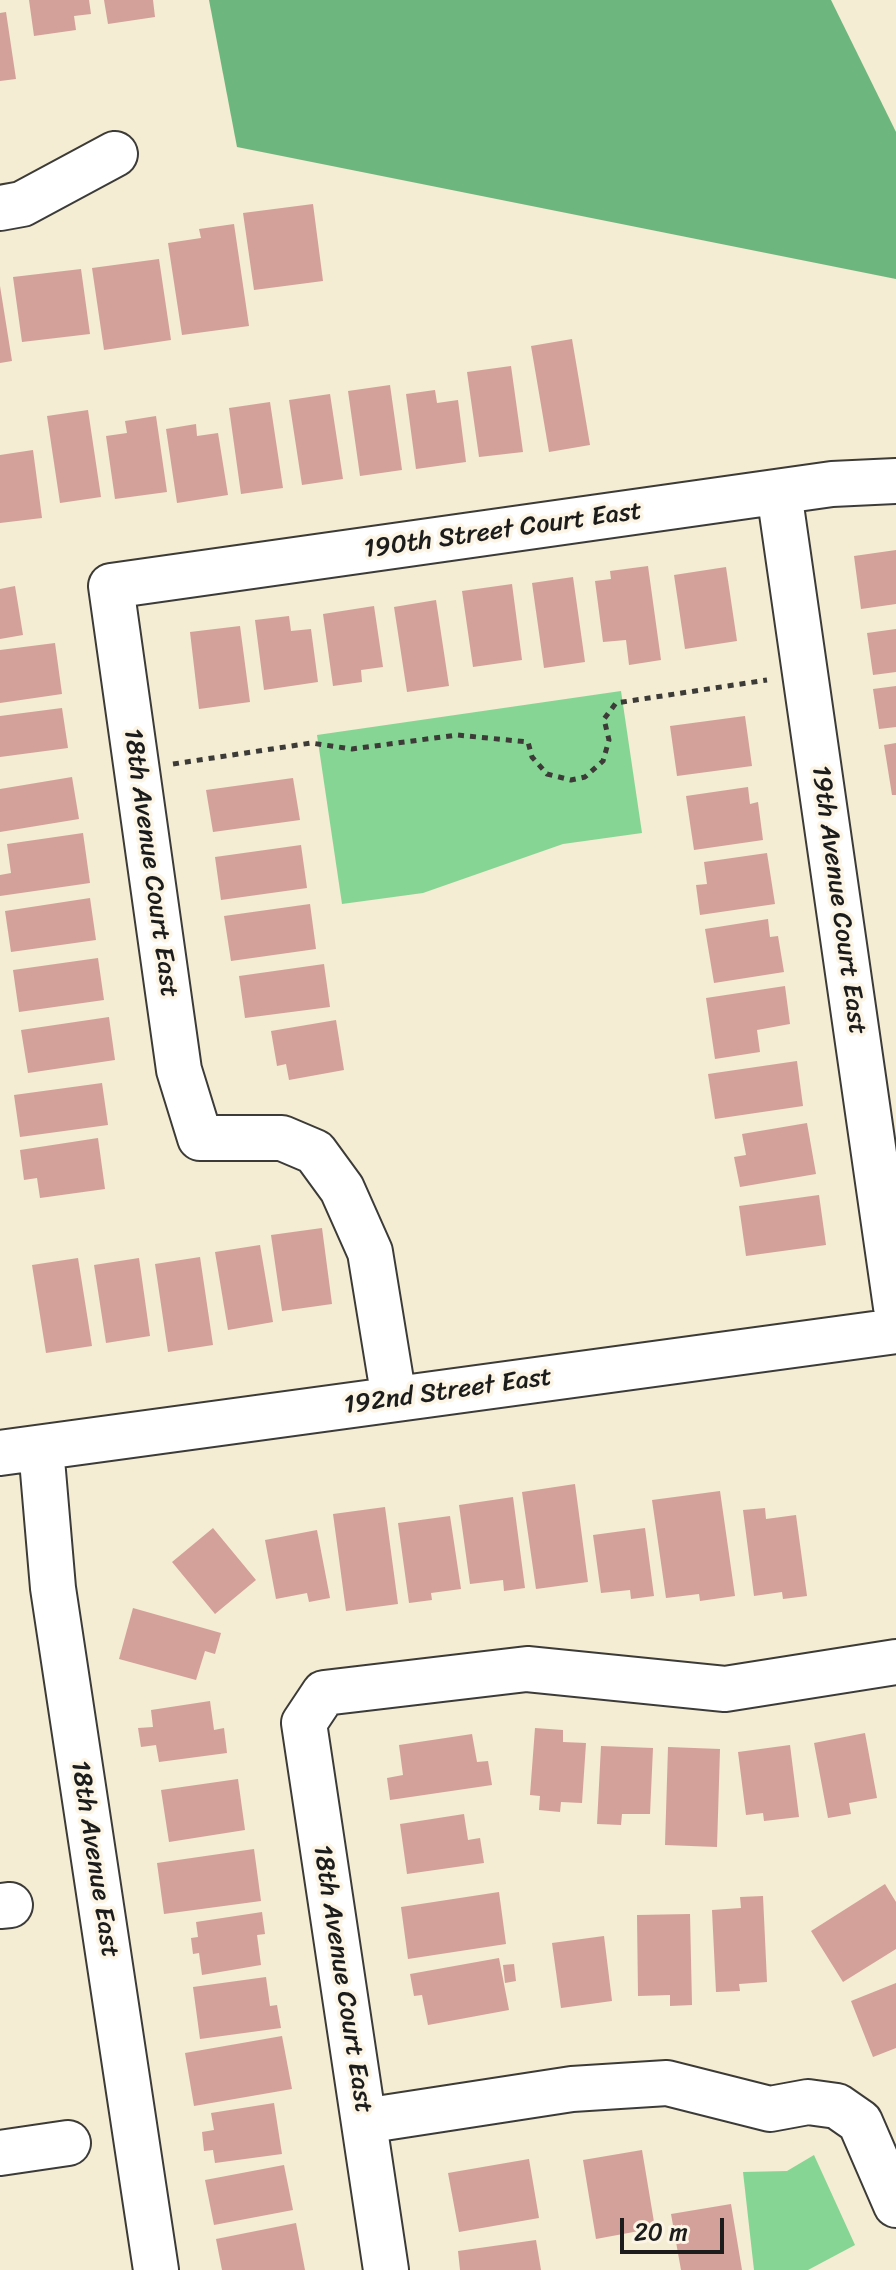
<!DOCTYPE html>
<html>
<head>
<meta charset="utf-8">
<style>
	body { margin:0 }
	#map { position:relative; width:896px; height:2270px; overflow:hidden; background:#f4ecd3; font-family:Sriracha,sans-serif }
	canvas { display:block }
	.scale { position:absolute; left:620px; top:2218px; width:104px; height:36px; box-sizing:border-box; border:4px solid #1c1c1c; border-top:0; padding-left:10px; font-size:24px; line-height:28px; white-space:nowrap; color:#1c1c1c; -webkit-text-stroke:6px #fcf5e5; paint-order:stroke }
</style>
</head>
<body>
<div id="map">
<canvas width="896" height="2270"></canvas>
<div class="scale">20 m</div>
</div>
<script>
const g = document.querySelector('canvas').getContext('2d');
g.lineJoin = 'round';
function fillPath(path, color) {
  g.fillStyle = color;
  g.fill(path, 'evenodd');
}
function shape(rows) {
  const path = new Path2D();
  for (const r of rows) {
    path.moveTo(r[0], r[1]);
    for (let i = 2; i < r.length; i += 2) path.lineTo(r[i], r[i + 1]);
  }
  return path;
}
function strokePath(path, color, width, dash) {
  g.strokeStyle = color;
  g.lineWidth = width;
  g.lineCap = dash ? 'butt' : 'round';
  g.setLineDash(dash || []);
  g.stroke(path);
}
function drawText(font, color, halo, rows, align = 'center') {
  g.font = font + ' Sriracha,sans-serif';
  g.lineWidth = 7;
  g.setLineDash([]);
  g.textBaseline = 'middle';
  g.strokeStyle = halo;
  g.fillStyle = color;
  for (const [text, x, y, turn = 0] of rows) {
    g.save();
    g.translate(x, y);
    g.rotate((+turn || 0) * Math.PI / 180);
    g.textAlign = isNaN(turn) ? turn : align;
    if (halo) g.strokeText(text, 0, 0);
    g.fillText(text, 0, 0);
    g.restore();
  }
}
fillPath(shape([
	[621,691,642,833,563,844,423,893,342,904,317,735],
	[814,2155,855,2245,808,2270,754,2270,743,2172,787,2171]
]), '#87d594');
fillPath(shape([
	[209,0,831,0,896,132,896,279,237,147]
]), '#6db67e');
fillPath(shape([
	[29,0,89,0,91,14,74,16,76,30,34,36],
	[104,0,153,0,155,17,108,24],
	[6,12,16,79,0,81,0,13],
	[313,204,323,281,254,290,243,213],
	[234,224,249,326,182,335,168,243,201,238,199,229],
	[159,259,171,340,104,350,92,268],
	[81,269,90,334,22,342,13,277],
	[0,286,12,361,0,363],
	[572,339,590,445,549,452,531,346],
	[511,366,523,452,479,457,467,372],
	[390,385,402,470,360,476,348,391],
	[435,390,437,403,458,400,466,462,416,469,406,394],
	[330,394,343,479,302,485,289,400],
	[270,402,283,488,241,494,229,408],
	[88,410,101,497,60,503,47,416],
	[156,416,167,492,115,499,106,436,127,433,125,421],
	[196,424,197,436,218,433,228,495,177,503,166,429],
	[33,450,42,518,0,523,0,455],
	[896,550,896,604,861,609,854,556],
	[648,566,661,660,629,665,626,640,603,642,595,581,611,579,610,571],
	[726,567,737,641,685,649,674,575],
	[573,577,585,662,544,668,532,583],
	[512,584,522,660,473,667,462,591],
	[15,586,23,635,0,639,0,589],
	[436,600,449,686,407,692,394,607],
	[374,606,383,667,361,670,362,682,333,686,323,614],
	[289,616,291,631,311,629,318,682,264,690,255,620],
	[240,626,250,702,199,709,190,632],
	[896,629,896,672,873,675,867,633],
	[55,643,62,694,0,703,0,650],
	[896,686,896,727,879,729,873,689],
	[62,708,68,748,0,757,0,716],
	[745,716,752,766,677,776,670,726],
	[896,743,896,795,892,795,884,745],
	[72,777,79,819,0,832,0,789],
	[293,778,300,820,213,832,206,790],
	[748,787,750,804,758,802,763,840,694,850,686,796],
	[83,833,90,883,0,896,0,875,11,873,7,844],
	[301,845,307,888,221,900,215,857],
	[767,853,775,904,700,915,696,885,707,884,704,862],
	[90,898,96,940,11,952,5,911],
	[310,904,316,949,231,961,224,916],
	[768,919,770,937,778,936,784,972,714,983,705,929],
	[98,958,104,1000,19,1012,13,970],
	[324,964,330,1007,245,1018,239,976],
	[785,986,790,1024,757,1030,760,1052,715,1059,706,998],
	[109,1017,115,1060,28,1073,21,1030],
	[336,1020,344,1070,289,1080,286,1064,277,1066,271,1031],
	[797,1061,803,1106,715,1119,708,1074],
	[102,1083,108,1125,20,1137,14,1095],
	[807,1123,816,1174,740,1187,734,1157,746,1155,742,1134],
	[98,1138,105,1189,40,1198,37,1178,24,1180,20,1150],
	[819,1195,826,1245,746,1256,739,1206],
	[322,1228,332,1304,282,1311,271,1235],
	[260,1245,273,1322,228,1330,215,1252],
	[200,1257,213,1345,168,1352,155,1264],
	[78,1258,92,1346,46,1353,32,1265],
	[139,1258,150,1336,106,1343,94,1265],
	[575,1484,588,1582,536,1589,522,1492],
	[720,1491,735,1596,700,1601,699,1594,666,1598,652,1500],
	[513,1497,525,1588,504,1591,503,1580,470,1584,459,1505],
	[385,1507,398,1604,346,1611,333,1514],
	[765,1508,766,1519,796,1515,807,1596,783,1599,782,1592,754,1596,743,1510],
	[450,1516,461,1589,431,1593,432,1600,409,1603,398,1523],
	[213,1528,256,1580,215,1614,172,1562],
	[645,1528,654,1596,631,1599,630,1590,601,1593,593,1535],
	[317,1530,330,1598,309,1602,307,1593,276,1599,265,1540],
	[133,1608,221,1633,215,1654,205,1651,196,1680,119,1659],
	[210,1701,214,1730,224,1728,227,1753,159,1762,156,1745,141,1747,138,1728,153,1727,151,1710],
	[535,1728,563,1730,563,1742,586,1743,582,1803,561,1802,560,1812,539,1810,540,1796,530,1795],
	[865,1733,877,1798,849,1803,851,1814,828,1818,814,1743],
	[472,1734,477,1762,488,1761,492,1785,390,1800,387,1778,403,1775,399,1745],
	[790,1745,799,1817,764,1821,763,1813,746,1815,738,1752],
	[601,1746,653,1748,650,1814,622,1814,621,1825,597,1824],
	[668,1747,720,1749,717,1847,665,1845],
	[238,1779,245,1830,169,1842,161,1790],
	[464,1814,468,1840,480,1838,484,1863,407,1874,400,1824],
	[254,1849,261,1901,164,1914,157,1863],
	[885,1884,896,1902,896,1949,843,1982,811,1931],
	[499,1892,506,1944,408,1959,401,1907],
	[763,1896,767,1982,739,1984,740,1991,716,1992,712,1910,741,1908,740,1897],
	[262,1912,265,1934,257,1935,261,1965,202,1975,199,1953,193,1954,191,1938,198,1937,196,1922],
	[690,1914,692,2005,670,2006,670,1995,638,1996,637,1915],
	[604,1936,612,2001,561,2008,552,1943],
	[499,1958,509,2010,428,2025,422,1995,414,1996,410,1974],
	[514,1964,516,1981,505,1983,503,1965],
	[266,1977,270,2006,277,2005,281,2028,200,2039,193,1987],
	[896,1983,896,2048,873,2057,851,2001],
	[282,2036,292,2089,194,2106,185,2053],
	[274,2103,282,2154,215,2163,213,2150,204,2151,202,2132,214,2130,211,2113],
	[642,2150,655,2228,596,2239,583,2160],
	[529,2159,539,2218,459,2232,448,2173],
	[284,2165,293,2210,214,2225,205,2180],
	[731,2204,742,2270,681,2270,671,2214],
	[296,2223,305,2270,222,2270,216,2239],
	[536,2240,541,2270,460,2270,458,2251]
]), '#d3a199');
const minor = shape([
	[0,208,22,204,115,154],
	[779,492,896,1307],
	[394,1399,370,1252,342,1189,315,1152,282,1138,200,1138,179,1070,111,586,832,484,896,481],
	[41,1448,53,1588,156,2270],
	[0,1453,896,1331],
	[0,1906,10,1905],
	[364,2121,572,2089,667,2083,770,2109,808,2102,837,2106,860,2122,896,2205],
	[0,2153,68,2143],
	[386,2270,304,1723,324,1693,527,1669,725,1689,896,1662]
]);
strokePath(minor, '#3c3b37', 48);
strokePath(shape([
	[173,764,311,743,352,749,457,735,528,742,532,757,547,774,571,780,585,777,603,761,609,740,604,719,616,703,767,680]
]), '#3c3b37', 5, [6, 6]);
strokePath(minor, '#fff', 44);
drawText('26px', '#1c1c1c', '#fcf5e5', [
	["190th Street Court East",503,531,-8],
	["18th Avenue Court East",150,863,82],
	["19th Avenue Court East",838,900,82],
	["192nd Street East",448,1392,-8],
	["18th Avenue East",94,1859,81],
	["18th Avenue Court East",342,1979,81]
]);
</script>
</body>
</html>
